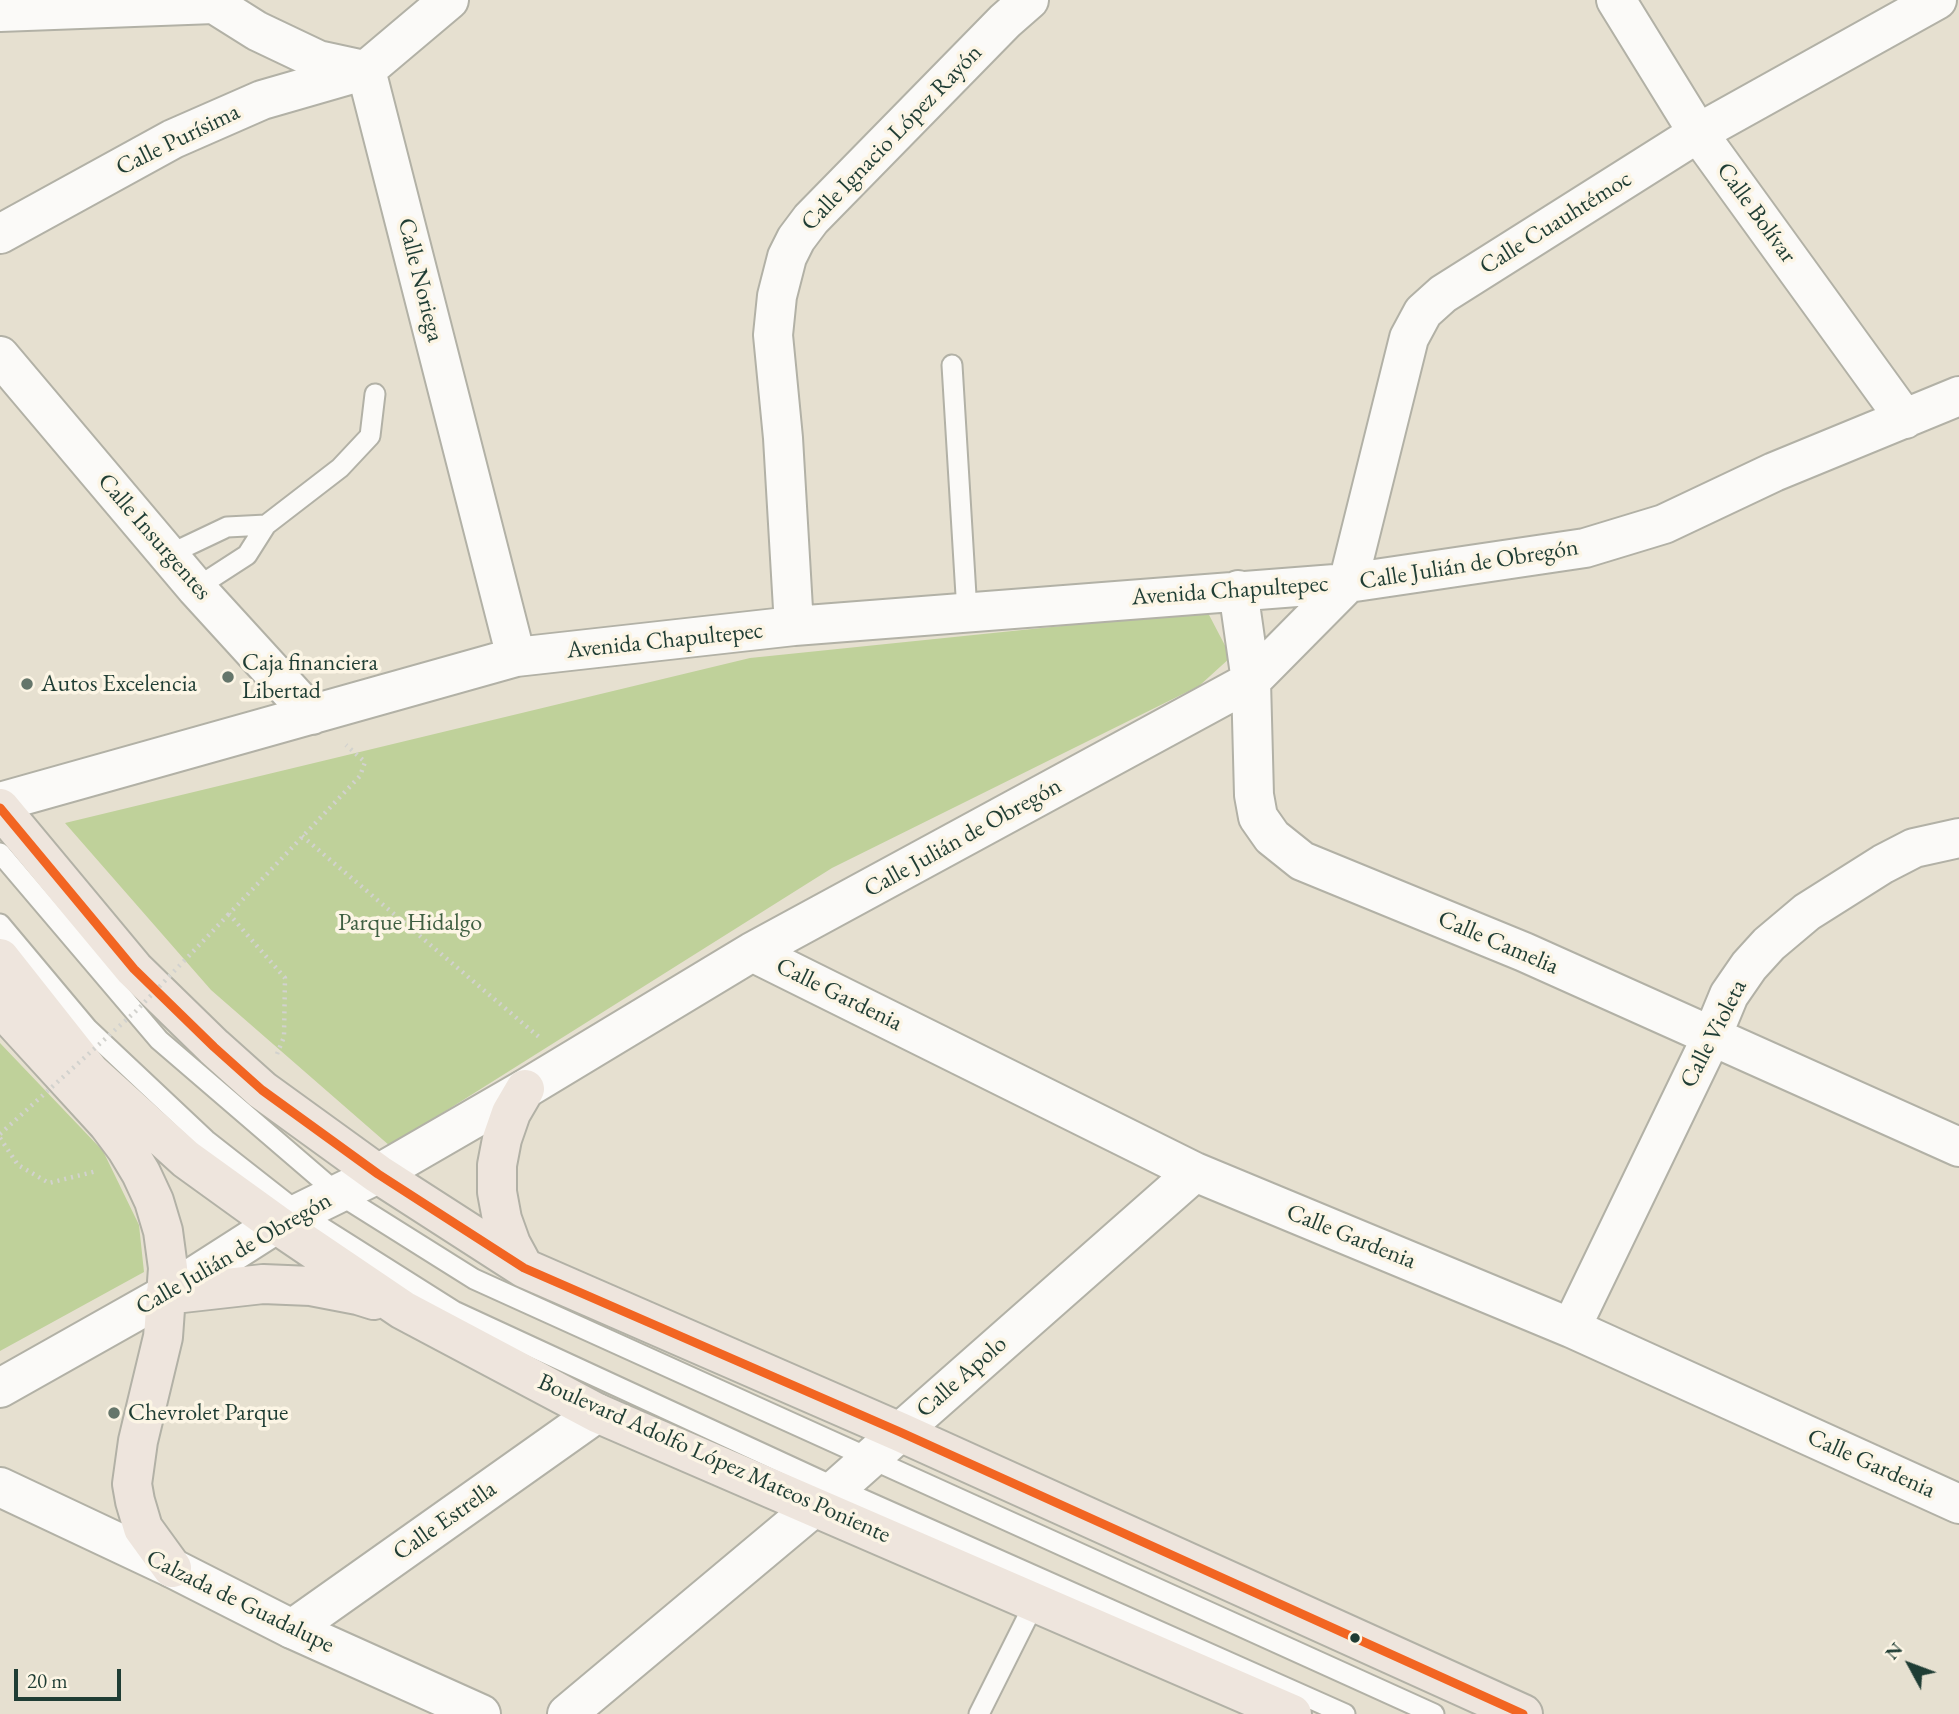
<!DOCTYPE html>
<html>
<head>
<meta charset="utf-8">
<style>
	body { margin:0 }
	#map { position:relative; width:1959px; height:1714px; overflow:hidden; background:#e6e0d0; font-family:"EB Garamond",serif }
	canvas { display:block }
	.north { position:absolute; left:1875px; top:1630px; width:70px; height:70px; -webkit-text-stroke:5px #fcf5e5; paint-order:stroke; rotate:311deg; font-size:19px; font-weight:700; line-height:28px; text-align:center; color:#1f3d34 }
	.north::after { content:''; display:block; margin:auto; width:24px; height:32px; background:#1f3d34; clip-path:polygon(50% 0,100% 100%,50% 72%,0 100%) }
	.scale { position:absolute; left:14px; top:1669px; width:107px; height:32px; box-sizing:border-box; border:4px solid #1f3d34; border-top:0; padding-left:9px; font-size:21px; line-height:24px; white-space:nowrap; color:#1f3d34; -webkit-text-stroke:5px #fcf5e5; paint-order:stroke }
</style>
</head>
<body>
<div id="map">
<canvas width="1959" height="1714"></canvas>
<div class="north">N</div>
<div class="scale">20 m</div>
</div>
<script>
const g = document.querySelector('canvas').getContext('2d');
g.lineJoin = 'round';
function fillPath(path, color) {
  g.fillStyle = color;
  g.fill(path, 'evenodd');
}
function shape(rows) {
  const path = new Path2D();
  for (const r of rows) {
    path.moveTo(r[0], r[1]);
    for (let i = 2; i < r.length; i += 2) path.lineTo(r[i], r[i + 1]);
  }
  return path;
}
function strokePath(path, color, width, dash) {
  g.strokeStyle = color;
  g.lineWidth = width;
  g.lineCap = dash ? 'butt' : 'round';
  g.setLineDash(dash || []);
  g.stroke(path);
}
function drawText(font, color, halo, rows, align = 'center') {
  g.font = font + ' "EB Garamond",serif';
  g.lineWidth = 7;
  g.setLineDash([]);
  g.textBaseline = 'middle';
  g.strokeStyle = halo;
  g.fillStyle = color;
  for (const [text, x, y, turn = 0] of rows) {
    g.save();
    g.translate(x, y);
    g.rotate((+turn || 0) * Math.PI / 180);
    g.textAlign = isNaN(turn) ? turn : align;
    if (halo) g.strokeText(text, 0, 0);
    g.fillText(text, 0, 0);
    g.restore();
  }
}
fillPath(shape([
	[1207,611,1231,657,1199,686,832,868,390,1146,211,990,65,823,750,658],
	[0,1043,103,1151,139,1225,144,1272,0,1351]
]), '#bfd19a');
const service = shape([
	[952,365,967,612],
	[266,525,340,468,370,436,375,394],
	[168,555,227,527,266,525,247,555,196,588],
	[0,853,159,1040,337,1193,474,1279,1434,1714],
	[0,924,88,1029,206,1140,299,1213,454,1311,837,1488,1345,1714],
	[979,1714,1035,1602]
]);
const minor = shape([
	[211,0,214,4,257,31,318,60,364,70],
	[1616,0,1698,133,1905,419],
	[0,12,214,4],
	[366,70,516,657],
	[0,234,173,139,262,100,366,70,449,0],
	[0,356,196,588,312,715],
	[1348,583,1409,338,1423,312,1443,294,1698,133,1937,0],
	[1238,590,1251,681,1254,795,1258,817,1272,837,1302,861,1524,952,1959,1147],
	[794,626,783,438,773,335,777,296,787,257,796,239,811,219,1005,21,1029,0],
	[0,802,516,657,794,626,1348,583,1585,548,1664,524,1774,472,1959,396],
	[752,952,1195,1172,1571,1328,1959,1504],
	[378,1174,525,1089,752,952,1251,681,1348,583],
	[1571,1328,1712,1036,1729,995,1749,966,1769,944,1807,912,1883,864,1914,848,1959,838],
	[900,1432,1195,1172],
	[292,1629,597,1413]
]);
const tertiary = shape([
	[0,1388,165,1295,276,1224,378,1174],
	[0,1487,172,1568,292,1629,481,1714],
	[567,1714,837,1488,900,1432]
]);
const primary = shape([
	[0,808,134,969,214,1047,262,1090,378,1174,524,1268,900,1432,1523,1714],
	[0,958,90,1072,186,1159,276,1224,403,1310,597,1413,1292,1714],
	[0,1006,108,1124,126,1148,141,1173,154,1201,163,1231,168,1268,163,1337,138,1441,132,1484,135,1501,143,1528,172,1568],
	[524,1268,511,1244,502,1219,497,1192,497,1165,502,1139,511,1113,525,1089],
	[165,1295,263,1284,311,1286,358,1295,374,1300]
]);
strokePath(service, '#b2b1a6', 23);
strokePath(minor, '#b2b1a6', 42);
strokePath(tertiary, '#b2b1a6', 42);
strokePath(primary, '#b2b1a6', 42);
strokePath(shape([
	[302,836,539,1037],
	[277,1054,284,1037,285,978,229,914,360,776,365,762,346,745],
	[0,1138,18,1165,49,1183,97,1171]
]), '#d2d2ce', 4.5, [2, 5]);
strokePath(service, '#fbfaf8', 19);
strokePath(minor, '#fbfaf8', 38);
strokePath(tertiary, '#fbfaf8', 38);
strokePath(primary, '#eee5dd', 38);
strokePath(shape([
	[0,1134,136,1011,229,914]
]), '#d2d2ce', 4.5, [2, 5]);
strokePath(shape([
	[0,808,134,969,214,1047,262,1090,378,1174,524,1268,900,1432,1523,1714]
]), '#f26522', 9);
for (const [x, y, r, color] of [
	[228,677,7,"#65766b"],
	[27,684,7,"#65766b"],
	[114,1413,7,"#65766b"],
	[1355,1638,6,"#1f3d34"]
]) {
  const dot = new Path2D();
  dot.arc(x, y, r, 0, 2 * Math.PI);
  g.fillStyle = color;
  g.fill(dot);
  strokePath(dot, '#fcf5e5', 2.5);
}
drawText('24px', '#1f3d34', '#fcf5e5', [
	["Calle Ignacio López Rayón",892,138,-46],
	["Calle Purísima",178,140,-26],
	["Calle Bolívar",1756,213,54],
	["Calle Cuauhtémoc",1556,223,-32],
	["Calle Noriega",420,280,76],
	["Calle Insurgentes",154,537,49],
	["Calle Julián de Obregón",1469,565,-9],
	["Avenida Chapultepec",1230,591,-4],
	["Avenida Chapultepec",665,641,-6],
	["Calle Julián de Obregón",963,838,-29],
	["Calle Camelia",1498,943,23],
	["Calle Gardenia",839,995,26],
	["Calle Violeta",1714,1034,-63],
	["Calle Gardenia",1351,1237,22],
	["Calle Julián de Obregón",234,1254,-30],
	["Calle Apolo",962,1377,-41],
	["Boulevard Adolfo López Mateos Poniente",714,1459,24],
	["Calle Gardenia",1871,1464,24],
	["Calle Estrella",445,1521,-35],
	["Calzada de Guadalupe",240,1602,26]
]);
drawText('24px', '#1f3d34', '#fcf5e5', [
	["Caja financiera",242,663],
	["Libertad",242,691],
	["Autos Excelencia",41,684],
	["Chevrolet Parque",128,1413]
], 'left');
drawText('24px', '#3f5f42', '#fcf5e5', [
	["Parque Hidalgo",410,923]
]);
</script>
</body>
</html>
